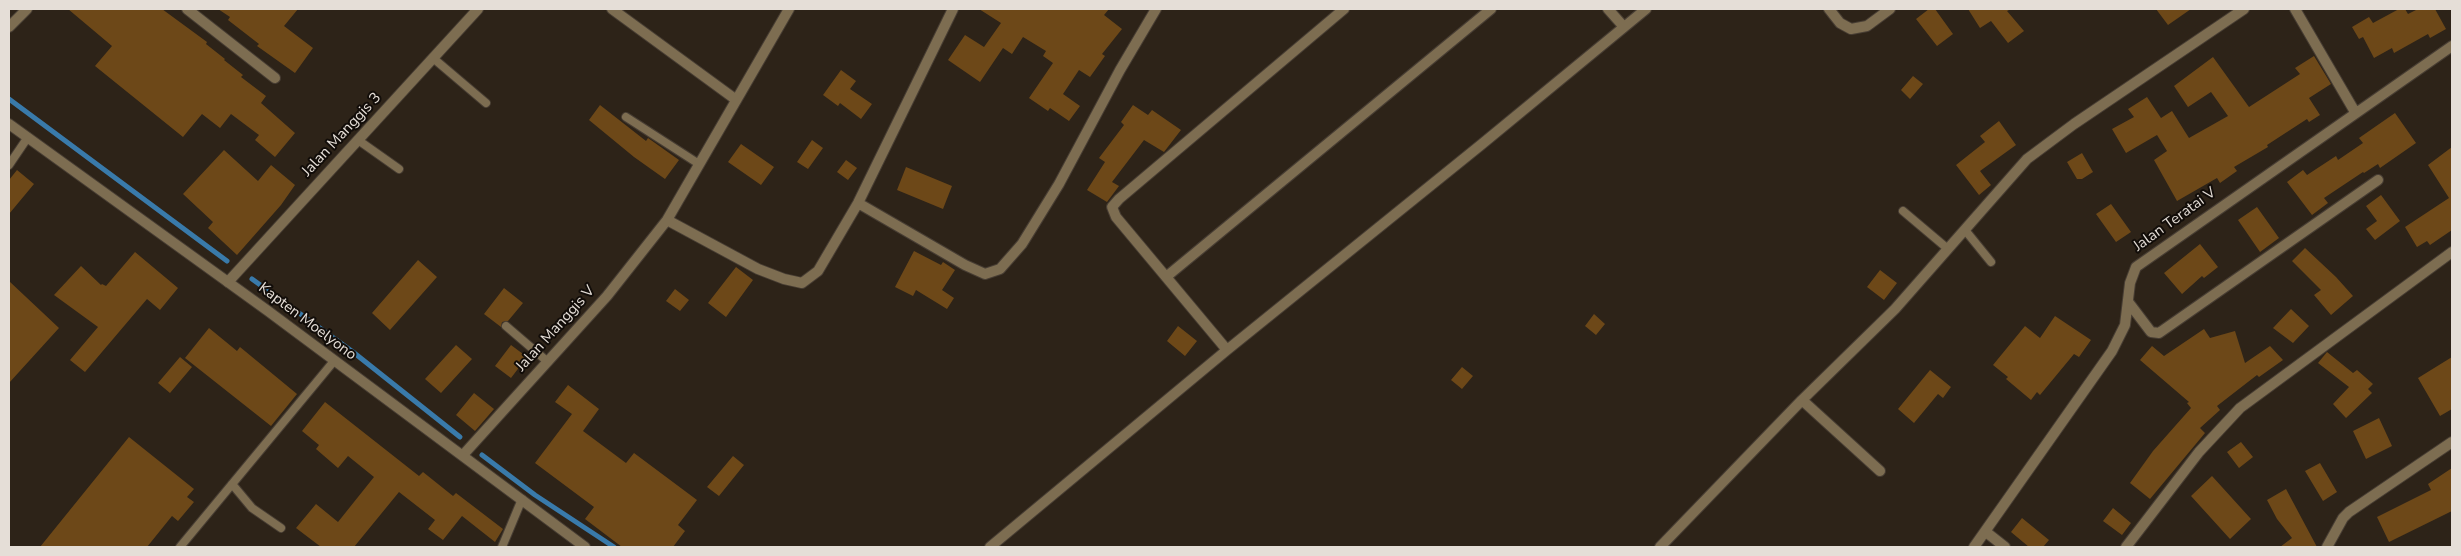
<!DOCTYPE html>
<html>
<head>
<meta charset="utf-8">
<style>
	body { margin:0 }
	#map { position:relative; width:2461px; height:556px; overflow:hidden; background:#2d2318; font-family:"Nunito Sans",sans-serif }
	canvas { display:block }
	.frame { position:absolute; inset:0; border:10px solid #e5ded7; pointer-events:none }
</style>
</head>
<body>
<div id="map">
<canvas width="2461" height="556"></canvas>
<div class="frame"></div>
</div>
<script>
const g = document.querySelector('canvas').getContext('2d');
g.lineJoin = 'round';
function shape(rows) {
  const path = new Path2D();
  for (const r of rows) {
    path.moveTo(r[0], r[1]);
    for (let i = 2; i < r.length; i += 2) path.lineTo(r[i], r[i + 1]);
  }
  return path;
}
function strokePath(path, color, width, dash) {
  g.strokeStyle = color;
  g.lineWidth = width;
  g.lineCap = dash ? 'butt' : 'round';
  g.setLineDash(dash || []);
  g.stroke(path);
}
function fillPath(path, color) {
  g.fillStyle = color;
  g.fill(path, 'evenodd');
}
function drawText(font, color, halo, rows, align = 'center') {
  g.font = font + ' "Nunito Sans",sans-serif';
  g.lineWidth = 4;
  g.setLineDash([]);
  g.textBaseline = 'middle';
  g.strokeStyle = halo;
  g.fillStyle = color;
  for (const [text, x, y, turn = 0] of rows) {
    g.save();
    g.translate(x, y);
    g.rotate((+turn || 0) * Math.PI / 180);
    g.textAlign = isNaN(turn) ? turn : align;
    if (halo) g.strokeText(text, 0, 0);
    g.fillText(text, 0, 0);
    g.restore();
  }
}
strokePath(shape([
	[9,99,227,261],
	[252,279,353,352,460,437],
	[482,455,535,495,614,547]
]), '#397aaa', 5);
fillPath(shape([
	[68,9,162,9,207,42,206,44,225,59,224,60,243,75,241,77,266,96,261,103,295,133,275,157,255,140,259,135,231,114,220,128,202,114,183,137,95,66,112,46],
	[218,9,298,9,284,26,313,48,295,73,257,46,259,44,228,20,230,17],
	[979,9,1109,9,1104,15,1122,29,1102,54,1105,56,1090,77,1079,70,1063,94,1080,106,1069,121,1050,108,1048,111,1029,98,1053,63,1043,56,1046,51,1023,37,1012,54,1003,48,980,82,948,60,965,35,984,47,1001,23],
	[1929,9,1935,9,1953,34,1937,46,1916,19],
	[1968,9,2011,9,2007,11,2024,31,2008,43,1991,21,1980,28],
	[2156,9,2191,9,2168,25],
	[2399,9,2405,9,2408,14,2418,9,2435,9,2446,29,2430,38,2428,34,2394,53,2392,48,2374,58,2363,37,2359,39,2352,27,2369,17,2373,23],
	[2314,56,2331,84,2309,98,2320,115,2309,122,2307,119,2267,145,2268,147,2234,167,2237,171,2220,183,2217,178,2177,201,2154,160,2167,151,2157,135,2126,153,2112,129,2134,117,2128,109,2147,97,2161,118,2172,111,2189,138,2228,116,2211,92,2188,107,2174,86,2213,57,2249,107,2300,74,2295,68],
	[841,70,856,81,850,89,872,104,861,119,840,103,838,106,823,95],
	[1913,76,1923,84,1910,99,1901,90],
	[600,105,646,141,648,138,679,160,665,179,634,157,589,120],
	[1133,105,1148,115,1152,110,1181,130,1164,152,1144,140,1112,182,1119,186,1107,202,1087,190,1105,162,1099,158,1124,125,1121,122],
	[2395,113,2416,143,2380,168,2378,164,2364,173,2363,172,2324,198,2328,203,2312,215,2287,182,2303,170,2307,175,2336,156,2338,160,2363,143,2359,138],
	[1999,121,2016,145,1980,171,1991,185,1979,195,1956,165,1985,142,1980,136],
	[812,140,823,148,808,169,797,162],
	[741,144,774,167,761,185,728,162],
	[2452,147,2452,230,2430,245,2427,241,2417,247,2405,227,2449,198,2428,165],
	[224,150,258,181,271,165,295,185,281,205,237,255,208,228,213,222,183,194],
	[2082,153,2093,172,2082,179,2077,179,2067,162],
	[846,160,857,168,848,180,837,172],
	[906,167,952,186,943,209,897,190],
	[17,170,34,184,9,214,9,180],
	[2381,195,2400,221,2375,240,2366,229,2377,221,2366,206],
	[2111,204,2131,232,2116,242,2096,214],
	[2257,207,2279,238,2260,252,2238,220],
	[2200,244,2218,267,2204,278,2202,276,2182,294,2164,273],
	[2305,248,2336,277,2353,296,2331,315,2314,295,2321,290,2292,261],
	[914,251,941,265,943,262,955,270,942,290,954,298,947,309,916,290,913,296,895,287],
	[135,252,178,288,160,310,147,299,85,372,70,360,98,327,54,295,81,266,101,285,102,284,106,286],
	[418,260,437,277,390,330,372,313],
	[736,267,753,280,726,317,708,303],
	[1880,270,1897,283,1884,300,1867,287],
	[9,281,59,328,9,383],
	[504,288,523,303,508,321,502,322,501,327,484,314],
	[675,289,689,300,680,311,666,301],
	[2291,309,2309,326,2293,343,2273,328],
	[1594,314,1605,324,1596,335,1585,326],
	[2055,316,2091,340,2079,357,2074,354,2040,395,2037,392,2031,400,2006,379,2008,377,1993,365,2025,326,2040,338],
	[1178,326,1197,341,1185,356,1167,341],
	[209,328,237,351,240,347,297,394,271,426,185,358],
	[2204,329,2210,338,2235,331,2245,363,2270,346,2283,360,2259,377,2257,375,2217,406,2220,410,2200,428,2205,433,2150,499,2130,483,2153,451,2191,408,2187,403,2189,402,2140,360,2152,346,2164,356],
	[456,345,472,359,441,393,425,379],
	[511,345,527,357,511,378,495,366],
	[2327,352,2353,373,2357,370,2373,384,2368,389,2372,393,2346,418,2333,404,2349,387,2318,363],
	[180,357,192,367,170,393,158,383],
	[2452,357,2452,409,2440,416,2418,378],
	[1462,367,1473,376,1462,389,1451,380],
	[1930,370,1951,387,1943,398,1938,394,1914,423,1898,409],
	[568,385,599,409,583,431,626,463,634,453,697,500,678,525,685,531,673,547,622,547,585,519,594,507,535,463,572,414,555,402],
	[474,393,494,409,475,431,456,415],
	[325,402,419,476,423,472,453,496,456,493,503,529,495,542,462,516,443,540,428,529,435,520,399,492,354,547,321,547,296,528,316,504,338,522,374,477,348,456,338,468,316,449,319,445,302,431],
	[2379,418,2392,446,2366,459,2353,431],
	[129,437,194,489,187,497,194,502,178,521,172,516,147,547,40,547],
	[2241,442,2253,457,2239,468,2227,452],
	[733,456,744,465,719,496,707,487],
	[2320,463,2337,492,2323,501,2305,471],
	[2452,468,2452,511,2389,542,2377,517,2431,490,2428,484],
	[2212,476,2251,519,2230,539,2191,496],
	[2286,489,2317,547,2280,547,2292,538,2277,519,2267,500],
	[2113,508,2131,523,2122,535,2103,521],
	[2022,518,2049,540,2043,547,2029,547,2011,532]
]), '#6d4818');
const service = shape([
	[433,58,486,103],
	[626,117,699,164],
	[358,140,399,169],
	[9,165,28,137],
	[1903,211,1948,249],
	[1965,230,1991,262],
	[506,326,548,362],
	[232,484,252,508,281,528],
	[180,547,334,361],
	[502,547,522,499]
]);
const minor = shape([
	[187,9,275,78],
	[612,9,735,99],
	[1608,9,1624,27],
	[1829,9,1840,23,1851,29,1867,26,1890,9],
	[2295,9,2355,112],
	[9,27,27,9],
	[858,203,965,265,985,274,1000,269,1022,244,1059,184,1120,70,1156,9],
	[667,220,758,269,784,279,802,283,818,271,858,203,953,9],
	[1166,277,1491,9],
	[228,282,478,9],
	[2129,303,2151,332,2159,333,2378,180],
	[1227,350,1116,217,1112,207,1119,199,1344,9],
	[1802,400,1880,471],
	[463,455,607,296,667,220,789,9],
	[1986,532,2005,547],
	[990,547,1227,350,1482,144,1646,9],
	[1660,547,1802,400,1895,309,2027,159,2074,124,2244,9],
	[1974,547,2112,351,2125,325,2130,283,2136,267,2452,46],
	[2126,547,2199,452,2240,408,2452,252],
	[2327,547,2343,518,2349,512,2452,442]
]);
const tertiary = shape([
	[9,124,268,311,585,547]
]);
strokePath(service, '#473d33', 10);
strokePath(minor, '#473d33', 12);
strokePath(tertiary, '#473d33', 12);
strokePath(service, '#7d6d51', 8);
strokePath(minor, '#7d6d51', 10);
strokePath(tertiary, '#7d6d51', 10);
drawText('15px', '#e5ded7', '#120d09', [
	["Jalan Manggis 3",342,135,-47],
	["Jalan Teratai V",2175,220,-36],
	["Kapten Moelyono",307,322,37],
	["Jalan Manggis V",556,329,-48]
]);
</script>
</body>
</html>
